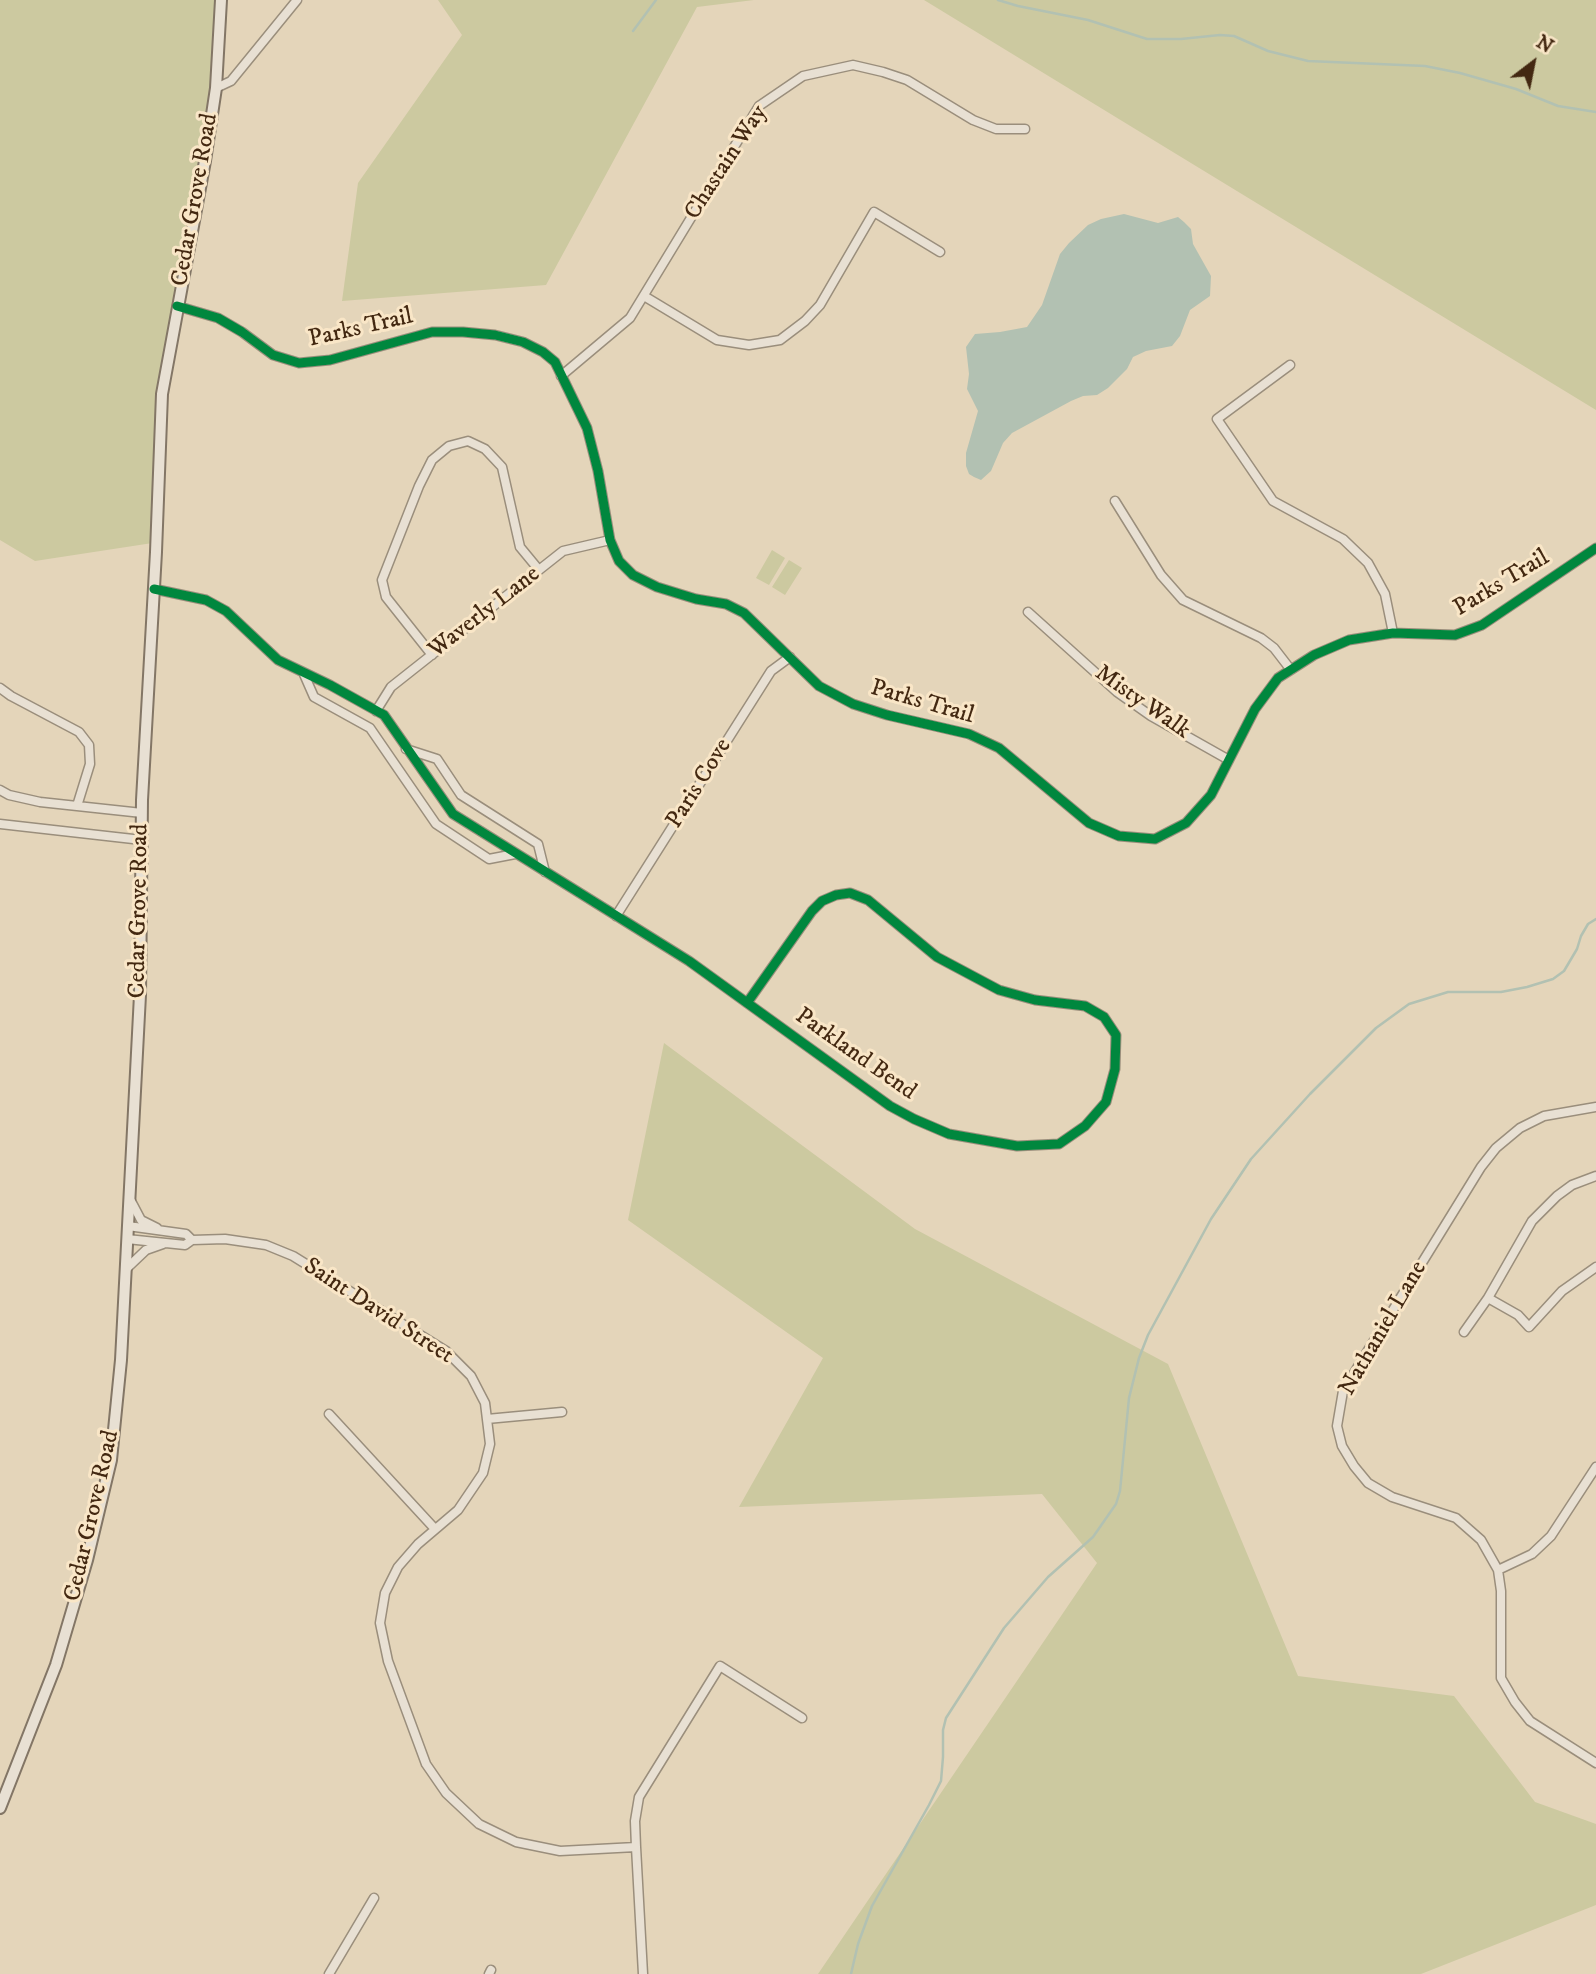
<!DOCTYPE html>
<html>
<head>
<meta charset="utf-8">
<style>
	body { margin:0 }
	#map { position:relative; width:1596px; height:1974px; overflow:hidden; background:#e4d5ba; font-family:"IM FELL DW Pica",serif }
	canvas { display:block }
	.north { position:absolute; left:1498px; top:28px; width:70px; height:70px; -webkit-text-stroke:5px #f9e6c7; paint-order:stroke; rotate:32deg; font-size:19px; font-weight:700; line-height:28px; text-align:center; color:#432811 }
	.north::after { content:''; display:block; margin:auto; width:24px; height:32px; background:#432811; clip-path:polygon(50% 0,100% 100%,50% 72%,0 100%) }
</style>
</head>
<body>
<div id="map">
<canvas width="1596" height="1974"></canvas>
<div class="north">N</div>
</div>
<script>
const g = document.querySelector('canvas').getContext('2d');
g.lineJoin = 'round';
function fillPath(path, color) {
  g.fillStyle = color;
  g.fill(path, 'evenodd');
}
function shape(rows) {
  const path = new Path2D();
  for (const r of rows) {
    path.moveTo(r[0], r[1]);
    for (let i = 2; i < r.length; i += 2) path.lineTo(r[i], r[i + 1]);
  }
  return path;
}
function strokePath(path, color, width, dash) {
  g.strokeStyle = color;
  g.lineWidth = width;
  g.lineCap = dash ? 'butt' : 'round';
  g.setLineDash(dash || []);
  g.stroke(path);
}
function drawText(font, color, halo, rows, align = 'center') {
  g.font = font + ' "IM FELL DW Pica",serif';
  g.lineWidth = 6;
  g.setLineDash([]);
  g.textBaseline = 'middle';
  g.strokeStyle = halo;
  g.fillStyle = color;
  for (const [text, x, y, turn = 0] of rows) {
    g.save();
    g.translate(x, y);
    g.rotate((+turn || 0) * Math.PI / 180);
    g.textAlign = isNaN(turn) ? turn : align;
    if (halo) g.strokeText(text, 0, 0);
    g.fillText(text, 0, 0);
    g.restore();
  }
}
fillPath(shape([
	[0,0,227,0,227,18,168,375,159,542,35,561,0,540],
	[438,0,754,0,697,7,546,285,342,301,358,183,462,35],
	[924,0,1596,0,1596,410,1168,149],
	[772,550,785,558,769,585,756,578],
	[789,560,802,568,785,595,772,587],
	[664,1043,915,1229,1168,1364,1298,1676,1454,1696,1535,1802,1596,1824,1596,1905,1421,1974,818,1974,1097,1563,1042,1494,739,1507,823,1358,628,1220]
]), '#ccc9a0');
fillPath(shape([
	[1124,214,1158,223,1178,217,1184,222,1191,229,1193,244,1211,276,1210,296,1190,310,1180,336,1172,346,1146,351,1133,357,1127,369,1108,388,1097,395,1083,396,1071,401,1012,433,1003,443,991,471,981,480,974,477,969,474,966,466,966,453,978,411,967,389,969,374,966,347,975,334,1000,332,1027,327,1042,305,1060,254,1069,243,1088,225,1101,219]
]), '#b2c1b2');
strokePath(shape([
	[998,0,1018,6,1088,20,1147,39,1181,39,1220,35,1234,36,1268,51,1308,61,1425,66,1460,73,1516,89,1558,106,1596,112],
	[633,31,656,0],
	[851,1974,858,1944,872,1906,929,1805,941,1781,943,1757,943,1730,946,1718,1004,1628,1048,1577,1093,1537,1116,1504,1120,1491,1129,1398,1139,1358,1148,1335,1211,1219,1251,1159,1310,1094,1376,1028,1409,1004,1448,992,1501,992,1527,987,1553,979,1564,971,1577,949,1581,936,1588,924,1596,919]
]), '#b2c1b2', 2.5);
const street = shape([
	[216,88,231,81,297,0],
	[644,296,717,340,749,345,780,340,805,321,820,305,874,212,940,252],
	[177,306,218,318,242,332,273,355,299,363,330,360,432,332,463,332,495,335,523,342,543,352,555,362,587,428,598,471,610,540,619,561,633,575,657,587,696,599,726,604,744,613,819,686,853,704,887,715,969,734,999,748,1089,823,1119,836,1155,839,1186,823,1211,795,1255,709,1278,678,1314,655,1349,640,1393,633,1455,635,1482,625,1596,548],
	[1290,365,1217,419,1273,501,1343,539,1368,563,1385,594,1393,633],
	[561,376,630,318,759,106,803,76,853,65,883,72,907,80,973,120,996,129,1025,129],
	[1115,501,1161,575,1183,600,1261,638,1274,648,1291,670],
	[154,589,206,600,226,611,278,660,330,685,384,715,453,814,689,961,890,1106,914,1119,949,1134,1017,1146,1059,1144,1085,1126,1106,1102,1115,1069,1116,1035,1104,1017,1085,1006,1035,1000,999,990,937,957,868,900,850,893,836,895,822,901,812,911,747,1003],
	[1028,612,1117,692,1151,716,1229,760],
	[432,655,386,597,382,580,419,486,432,460,449,446,468,441,485,449,502,467,520,547,539,570],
	[303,672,314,697,370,728,436,824,489,859,515,854],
	[0,688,11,696,79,732,89,745,90,764,77,806],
	[376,711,391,687,563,551,610,540],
	[406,749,437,759,461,795,538,844,545,872],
	[0,790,9,795,40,802,142,813],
	[0,824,142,840],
	[616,916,771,671,790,657],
	[1596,1107,1544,1116,1520,1128,1496,1148,1481,1167,1343,1391,1337,1426,1342,1446,1354,1466,1368,1483,1392,1497,1456,1518,1481,1540,1498,1570,1501,1591,1501,1678,1515,1702,1530,1721,1596,1763],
	[1596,1176,1572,1185,1557,1196,1532,1221,1488,1298,1518,1315,1529,1327,1562,1291,1596,1267],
	[131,1201,141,1220,157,1228],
	[128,1226,186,1234,192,1240],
	[127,1239,185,1245,192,1240,225,1239,266,1245,293,1256,446,1351,471,1376,485,1403,490,1444,483,1473,458,1510,418,1544,398,1567,385,1593,380,1623,388,1661,426,1764,446,1793,479,1824,516,1842,560,1851,636,1847],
	[126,1269,146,1250,163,1244],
	[1464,1332,1488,1298],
	[329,1414,435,1529],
	[487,1419,562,1412],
	[1498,1570,1532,1554,1551,1536,1596,1467],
	[329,1974,374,1898],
	[489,1974,491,1970],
	[643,1974,636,1847,635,1821,639,1797,720,1666,802,1718]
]);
const secondary = shape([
	[0,1808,56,1665,87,1560,111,1460,121,1360,140,995,142,800,156,552,162,394,205,161,216,88,221,0]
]);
strokePath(street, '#9a8e7c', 11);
strokePath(secondary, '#837666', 14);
strokePath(street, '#e8e0d3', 8);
strokePath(secondary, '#e8e0d3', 10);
strokePath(shape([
	[177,306,218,318,242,332,273,355,299,363,330,360,432,332,463,332,495,335,523,342,543,352,555,362,587,428,598,471,610,540,619,561,633,575,657,587,696,599,726,604,744,613,819,686,853,704,887,715,969,734,999,748,1089,823,1119,836,1155,839,1186,823,1211,795,1255,709,1278,678,1314,655,1349,640,1393,633,1455,635,1482,625,1596,548],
	[154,589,206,600,226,611,278,660,330,685,384,715,453,814,689,961,890,1106,914,1119,949,1134,1017,1146,1059,1144,1085,1126,1106,1102,1115,1069,1116,1035,1104,1017,1085,1006,1035,1000,999,990,937,957,868,900,850,893,836,895,822,901,812,911,747,1003]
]), '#00873e', 9);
drawText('24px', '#432811', '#f9e6c7', [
	["Chastain Way",727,163,-57],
	["Cedar Grove Road",196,200,-80],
	["Parks Trail",361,329,-13],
	["Parks Trail",1502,584,-31],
	["Waverly Lane",485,613,-38],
	["Parks Trail",922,703,16],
	["Misty Walk",1142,703,35],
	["Paris Cove",700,784,-58],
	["Cedar Grove Road",140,911,-89],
	["Parkland Bend",855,1055,35],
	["Saint David Street",378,1312,33],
	["Nathaniel Lane",1384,1329,-60],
	["Cedar Grove Road",93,1516,-77]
]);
</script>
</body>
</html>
